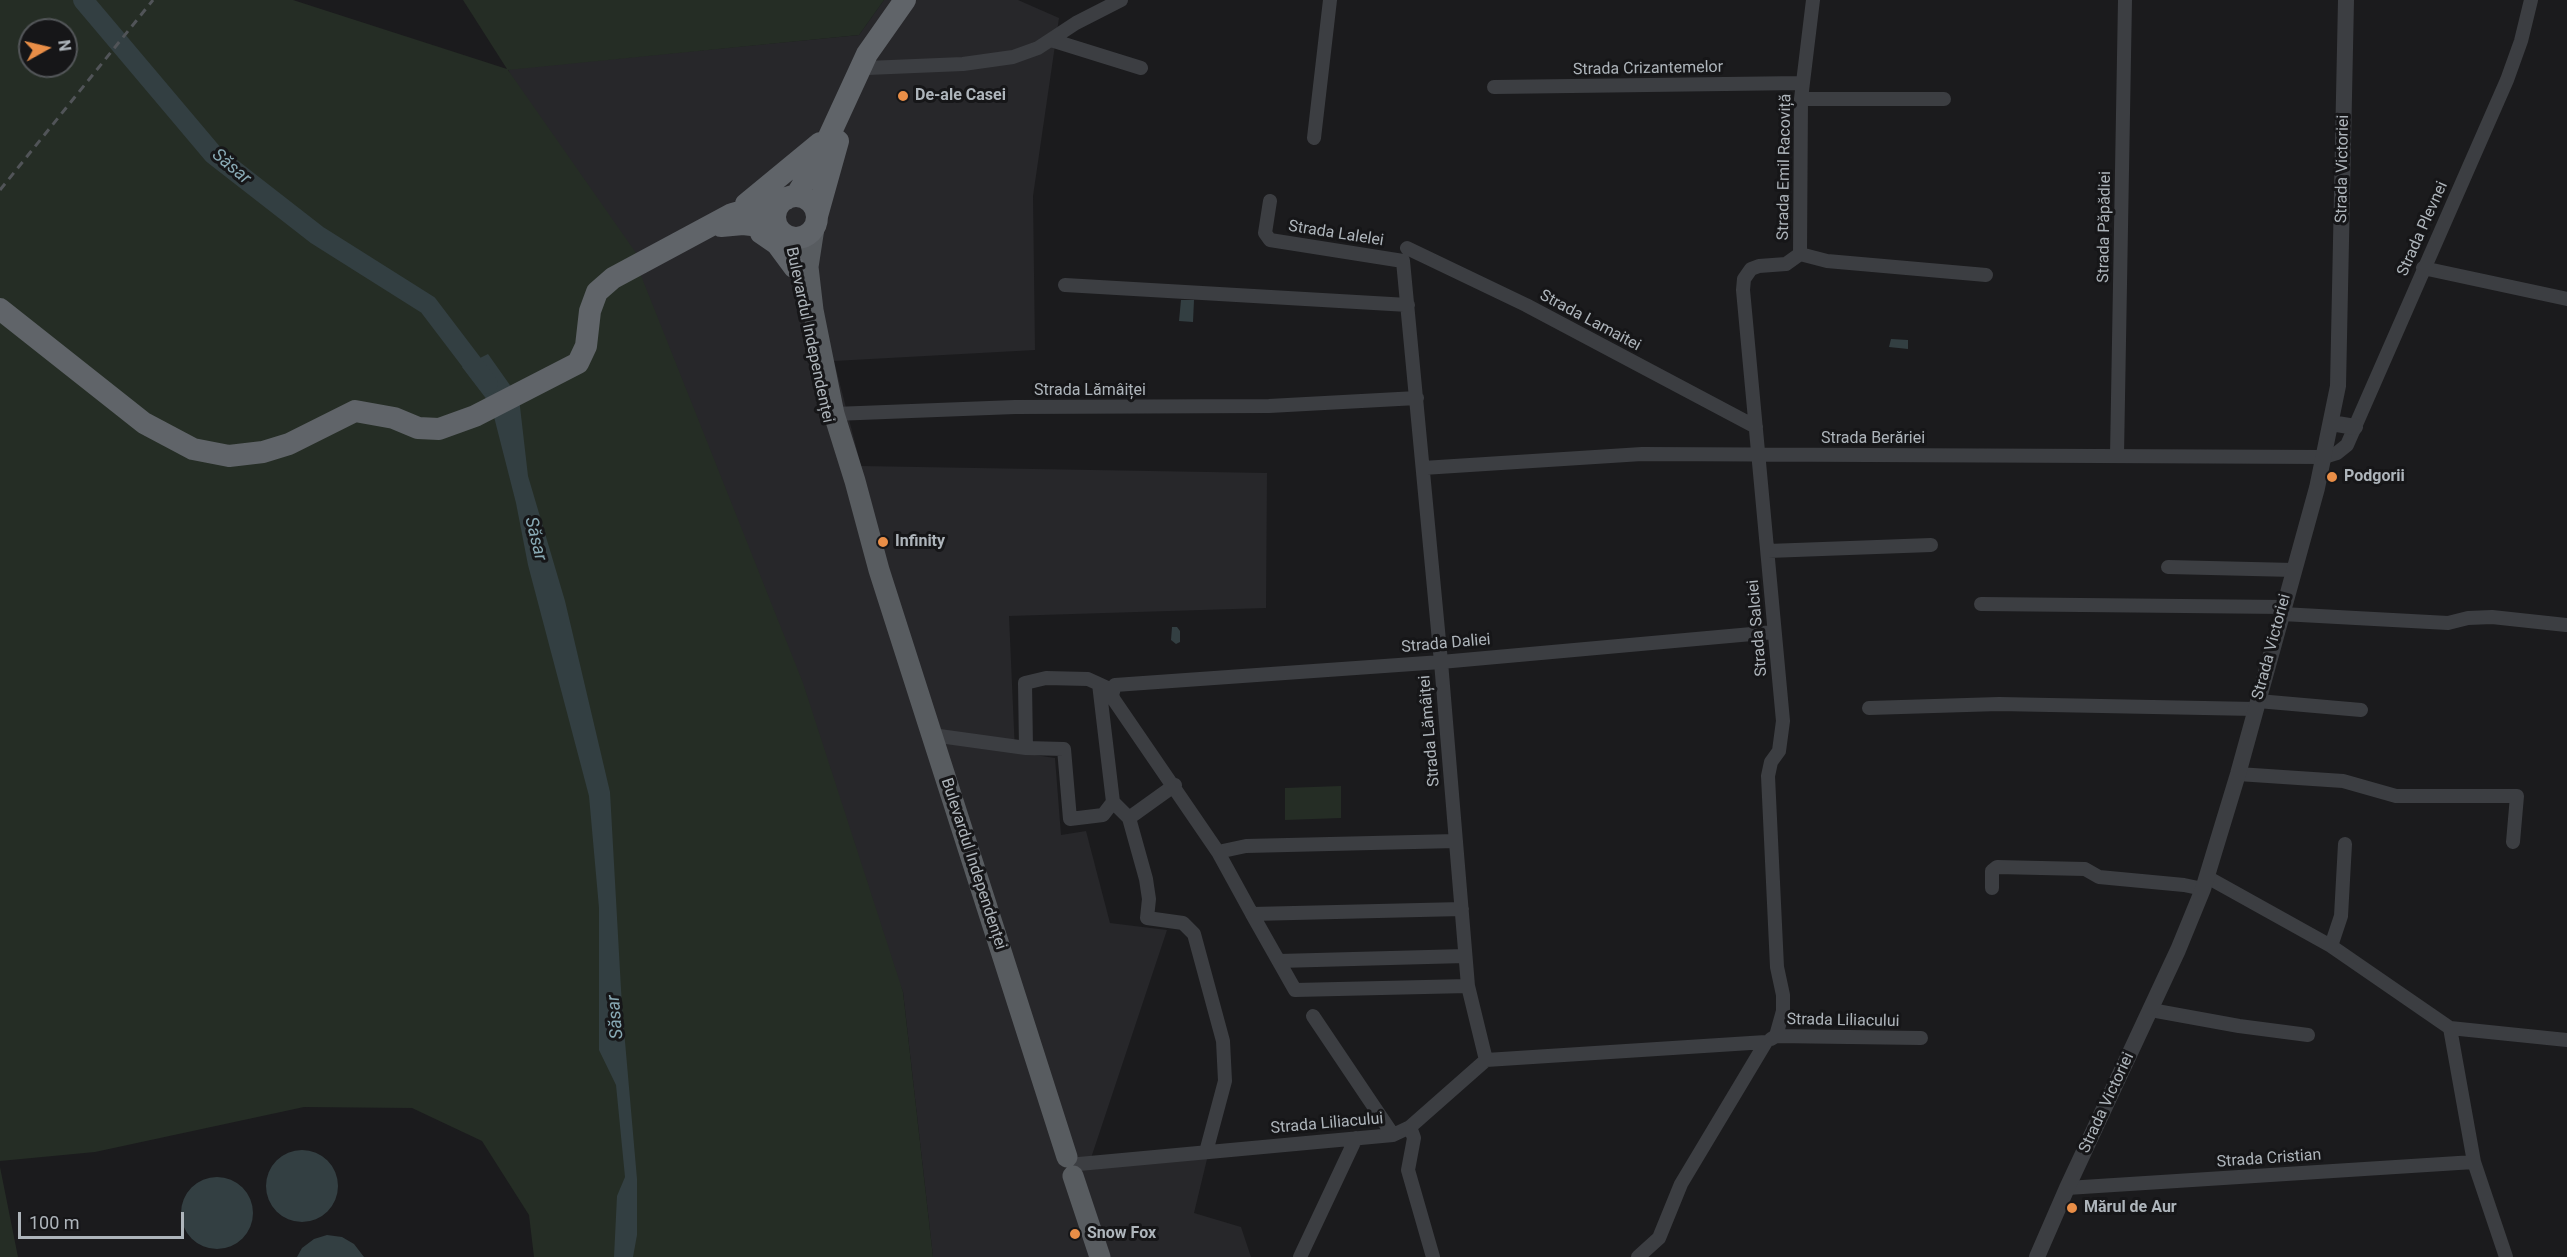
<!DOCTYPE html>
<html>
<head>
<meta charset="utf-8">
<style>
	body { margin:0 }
	#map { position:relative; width:2567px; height:1257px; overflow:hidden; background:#1b1b1d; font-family:Roboto,sans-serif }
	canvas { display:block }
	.north { position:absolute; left:18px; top:18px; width:60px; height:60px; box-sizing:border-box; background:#161618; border:2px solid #535659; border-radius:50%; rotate:82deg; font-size:16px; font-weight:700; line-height:24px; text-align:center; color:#aeb5bb }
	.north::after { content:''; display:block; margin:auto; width:21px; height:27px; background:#e98e47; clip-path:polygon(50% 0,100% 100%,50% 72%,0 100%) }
	.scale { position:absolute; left:18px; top:1212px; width:166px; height:27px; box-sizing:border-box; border:3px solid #aeb5bb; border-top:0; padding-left:8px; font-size:18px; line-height:21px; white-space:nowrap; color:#aeb5bb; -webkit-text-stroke:4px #161618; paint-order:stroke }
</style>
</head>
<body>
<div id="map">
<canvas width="2567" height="1257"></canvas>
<div class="north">N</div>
<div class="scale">100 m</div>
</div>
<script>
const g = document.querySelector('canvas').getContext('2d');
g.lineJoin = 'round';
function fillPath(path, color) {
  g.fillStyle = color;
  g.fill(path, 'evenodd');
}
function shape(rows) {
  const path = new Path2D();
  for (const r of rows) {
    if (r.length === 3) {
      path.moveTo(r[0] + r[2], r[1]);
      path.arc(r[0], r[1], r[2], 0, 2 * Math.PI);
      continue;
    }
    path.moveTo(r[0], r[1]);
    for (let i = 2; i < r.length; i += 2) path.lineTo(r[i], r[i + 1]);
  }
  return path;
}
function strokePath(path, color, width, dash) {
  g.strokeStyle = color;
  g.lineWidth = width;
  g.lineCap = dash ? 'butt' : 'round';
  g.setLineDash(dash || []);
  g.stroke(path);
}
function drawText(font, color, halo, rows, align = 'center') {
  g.font = font + ' Roboto,sans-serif';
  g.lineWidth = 6;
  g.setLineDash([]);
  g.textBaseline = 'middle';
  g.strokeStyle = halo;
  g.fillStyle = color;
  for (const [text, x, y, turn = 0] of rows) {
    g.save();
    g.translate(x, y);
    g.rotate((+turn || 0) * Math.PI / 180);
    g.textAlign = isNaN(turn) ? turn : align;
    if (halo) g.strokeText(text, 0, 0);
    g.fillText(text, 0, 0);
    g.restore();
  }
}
fillPath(shape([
	[884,0,1018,0,1059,18,1033,196,1035,350,834,361,861,466,1267,473,1266,608,1009,616,1015,752,1055,758,1061,835,1086,831,1110,923,1167,930,1088,1167,1208,1155,1194,1213,1241,1227,1251,1257,933,1257,903,992,508,69,859,35]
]), '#27272a');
fillPath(shape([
	[0,0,293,0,507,69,463,0,884,0,859,35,508,70,643,263,640,273,803,683,903,992,933,1257,534,1257,529,1215,482,1141,412,1108,304,1107,95,1152,0,1161],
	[30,30,66,30,66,66,30,66],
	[1341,786,1341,818,1285,820,1285,788],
	[0,1167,18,1257,0,1257]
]), '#252d25');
fillPath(shape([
	[1181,300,1194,300,1193,322,1179,321],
	[1891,339,1908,340,1908,349,1889,347],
	[488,354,519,398,528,476,565,601,610,792,622,1007,637,1179,637,1235,633,1257,614,1257,617,1196,625,1177,616,1085,599,1050,599,908,589,796,528,565,516,503,491,405,462,367],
	[1172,627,1177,627,1180,631,1180,642,1176,644,1171,640],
	[302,1186,36],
	[217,1213,36],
	[327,1235,342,1237,354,1244,364,1257,297,1257,302,1248,314,1239]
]), '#333f42');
strokePath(shape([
	[83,0,213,154,317,235,428,305,488,384]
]), '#333f42', 20);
strokePath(shape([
	[1813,0,1801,99,1800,254,1827,261,1986,275],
	[1051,40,1141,68],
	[867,68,963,64,1013,57,1038,48,1076,23,1121,0],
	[1494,87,1802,83],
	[1801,99,1944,99],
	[1314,138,1330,0],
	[1270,201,1265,233,1270,240,1403,261,1441,662,1468,986,1486,1060],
	[1407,248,1526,305,1756,427],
	[2423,268,2567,299],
	[1065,285,1408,305],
	[834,414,1015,407,1269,406,1417,398],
	[2117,455,2125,0],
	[1423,468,1642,454,2324,457,2337,453,2347,445,2507,80,2521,41,2531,0],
	[1768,551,1931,545],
	[2168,567,2294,570],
	[1981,604,2284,607],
	[2282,614,2448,623,2468,618,2492,617,2566,625],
	[1099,684,1113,802],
	[2258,701,2361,710],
	[1869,708,1999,704,2255,709],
	[932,735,1026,748,1064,749,1070,819,1103,815,1113,802,1129,818],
	[1026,748,1025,683,1046,678,1088,679,1112,690],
	[2238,774,2343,781,2396,796,2517,796,2513,842],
	[1175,785,1129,818,1146,879,1149,899,1147,918,1183,923,1194,934,1223,1041,1225,1081,1206,1152],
	[1218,852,1246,846,1456,841],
	[2207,877,2331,946,2450,1028,2567,1040],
	[1992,888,1992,871,1997,867,2085,869,2099,877,2184,885,2203,889],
	[1462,909,1252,914,1218,852,1114,700,1112,695,1115,685,1441,662,1774,632],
	[1252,914,1295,990,1468,986],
	[2331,946,2341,916,2345,844],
	[1279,961,1465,956],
	[2151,1010,2239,1026,2308,1035],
	[1313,1016,1393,1135],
	[2450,1028,2474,1162,2506,1257],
	[1776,1036,1783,1011,1783,995,1777,967,1768,776,1771,762,1779,751,1783,721,1743,290,1744,279,1751,269,1759,266,1786,264,1800,254],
	[1771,1039,1776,1036,1921,1038],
	[1410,1127,1414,1138,1408,1170,1433,1257],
	[1079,1164,1393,1135,1410,1127,1486,1060,1766,1042,1681,1184,1659,1238,1638,1257],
	[2067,1188,2474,1162],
	[1300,1257,1356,1138]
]), '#3c3e42', 14);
strokePath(shape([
	[2331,423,2355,427],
	[2037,1257,2067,1188,2178,950,2203,889,2238,774,2317,488,2338,386,2346,0]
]), '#3c3e42', 16);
strokePath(shape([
	[814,228,808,267,813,310,834,414,855,481,879,570,1067,1157],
	[1073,1176,1100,1257]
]), '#585c60', 21);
strokePath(shape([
	[796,196,820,156,867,54,905,0],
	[796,217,21],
	[746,204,820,143],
	[817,216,838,141],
	[721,226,743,224,778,228],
	[761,233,777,244,794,267],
	[0,309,144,423,193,449,229,456,263,452,289,444,355,411,394,418,418,428,439,429,475,416,578,363,586,346,590,311,597,292,613,278,732,214,786,199]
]), '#606469', 22);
strokePath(shape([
	[0,190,153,0]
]), '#515458', 3, [8, 6]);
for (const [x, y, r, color] of [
	[903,96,6,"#e98e47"],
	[2332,477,6,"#e98e47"],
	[883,542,6,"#e98e47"],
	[2072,1208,6,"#e98e47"],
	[1075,1234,6,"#e98e47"]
]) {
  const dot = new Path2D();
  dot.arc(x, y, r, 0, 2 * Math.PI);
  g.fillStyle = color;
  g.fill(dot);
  strokePath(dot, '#161618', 2);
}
drawText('16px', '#aeb5bb', '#161618', [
	["Strada Crizantemelor",1648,69,-1],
	["Strada Emil Racoviță",1785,167,-89],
	["Strada Victoriei",2343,169,-89],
	["Strada Păpădiei",2105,227,-89],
	["Strada Plevnei",2423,229,-66],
	["Strada Lalelei",1336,234,9],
	["Strada Lamaitei",1590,321,28],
	["Bulevardul Independenței",809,335,78],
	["Strada Lămâiței",1090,391],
	["Strada Berăriei",1873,439],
	["Strada Salciei",1758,628,-95],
	["Strada Daliei",1446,644,-5],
	["Strada Victoriei",2272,647,-75],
	["Strada Lămâiței",1430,731,-95],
	["Bulevardul Independenței",973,864,72],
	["Strada Liliacului",1843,1021,1],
	["Strada Victoriei",2107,1103,-65],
	["Strada Liliacului",1327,1124,-5],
	["Strada Cristian",2269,1159,-4]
]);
drawText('bold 16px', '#aeb5bb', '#161618', [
	["De-ale Casei",915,96],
	["Podgorii",2344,477],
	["Infinity",895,542],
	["Mărul de Aur",2084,1208],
	["Snow Fox",1087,1234]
], 'left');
drawText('italic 18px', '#88a9b4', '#161618', [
	["Săsar",231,167,40],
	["Săsar",535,539,76],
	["Săsar",616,1017,-95]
]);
</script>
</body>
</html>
